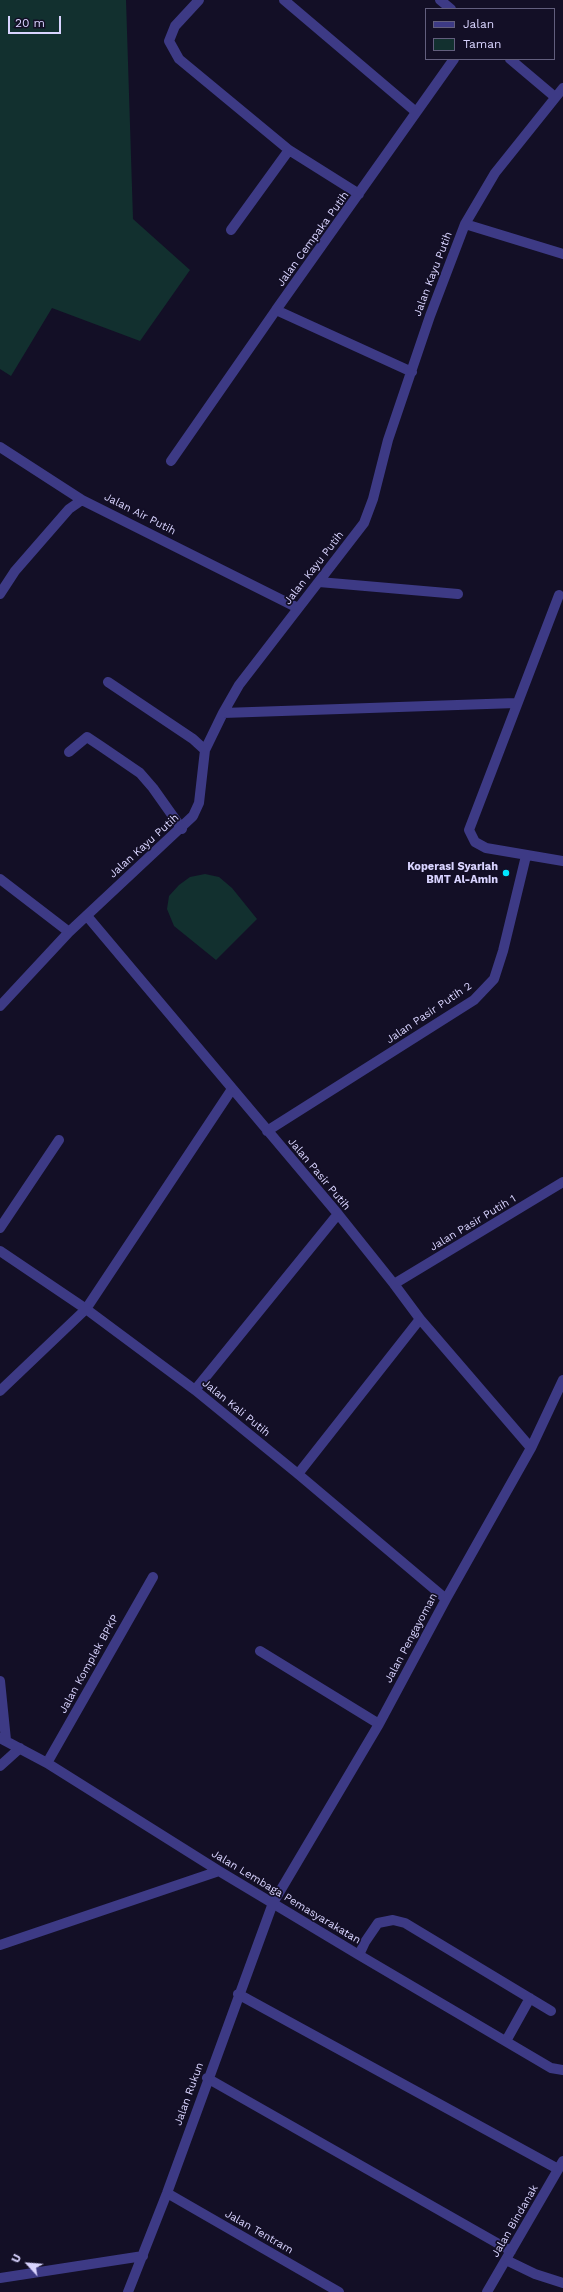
<!DOCTYPE html>
<html>
<head>
<meta charset="utf-8">
<style>
	body { margin:0 }
	#map { position:relative; width:563px; height:2292px; overflow:hidden; background:#130f26; font-family:"Work Sans",sans-serif }
	canvas { display:block }
	.legend { position:absolute; left:425px; top:8px; width:130px; height:52px; box-sizing:border-box; background:#130f26; border:1px solid #625e7d; margin:0; padding:5px 7px; list-style:none; font-size:12px; color:#d9d4ff }
	.legend li { display:flex; align-items:center; gap:8px; height:20px }
	.legend b { width:20px; border:1px solid #625e7d }
	.north { position:absolute; left:8px; top:2244px; width:40px; height:40px; -webkit-text-stroke:3px #130f26; paint-order:stroke; rotate:296deg; font-size:11px; font-weight:700; line-height:16px; text-align:center; color:#d9d4ff }
	.north::after { content:''; display:block; margin:auto; width:14px; height:18px; background:#d9d4ff; clip-path:polygon(50% 0,100% 100%,50% 72%,0 100%) }
	.scale { position:absolute; left:8px; top:16px; width:53px; height:18px; box-sizing:border-box; border:2px solid #d9d4ff; border-top:0; padding-left:5px; font-size:12px; line-height:14px; white-space:nowrap; color:#d9d4ff; -webkit-text-stroke:3px #130f26; paint-order:stroke }
</style>
</head>
<body>
<div id="map">
<canvas width="563" height="2292"></canvas>
<ul class="legend">
<li><b style="height:5px;background:#3d3a85"></b>Jalan</li>
<li><b style="height:11px;background:#12302f"></b>Taman</li>
</ul>
<div class="north">U</div>
<div class="scale">20 m</div>
</div>
<script>
const g = document.querySelector('canvas').getContext('2d');
g.lineJoin = 'round';
function fillPath(path, color) {
  g.fillStyle = color;
  g.fill(path, 'evenodd');
}
function shape(rows) {
  const path = new Path2D();
  for (const r of rows) {
    path.moveTo(r[0], r[1]);
    for (let i = 2; i < r.length; i += 2) path.lineTo(r[i], r[i + 1]);
  }
  return path;
}
function strokePath(path, color, width, dash) {
  g.strokeStyle = color;
  g.lineWidth = width;
  g.lineCap = dash ? 'butt' : 'round';
  g.setLineDash(dash || []);
  g.stroke(path);
}
function drawText(font, color, halo, rows, align = 'center') {
  g.font = font + ' "Work Sans",sans-serif';
  g.lineWidth = 3.5;
  g.setLineDash([]);
  g.textBaseline = 'middle';
  g.strokeStyle = halo;
  g.fillStyle = color;
  for (const [text, x, y, turn = 0] of rows) {
    g.save();
    g.translate(x, y);
    g.rotate((+turn || 0) * Math.PI / 180);
    g.textAlign = isNaN(turn) ? turn : align;
    if (halo) g.strokeText(text, 0, 0);
    g.fillText(text, 0, 0);
    g.restore();
  }
}
fillPath(shape([
	[0,0,126,0,133,219,190,270,140,341,52,308,11,376,0,369],
	[205,874,219,877,232,888,257,919,216,960,174,926,167,909,169,896,179,885,190,877]
]), '#12302f');
strokePath(shape([
	[199,0,175,26,169,41,179,59,289,150,359,194],
	[284,0,416,112],
	[440,0,451,9],
	[510,59,555,97],
	[465,224,563,254],
	[231,230,289,150],
	[412,372,276,310,454,59],
	[0,447,82,500],
	[171,461,276,310],
	[319,582,458,594],
	[0,594,15,571,69,509,82,500,298,608],
	[559,595,469,830,475,842,486,848,563,861],
	[108,682,193,739,205,750],
	[223,713,516,703],
	[69,752,87,737,102,747,140,773,153,788,182,829],
	[0,879,69,932],
	[87,916,338,1214,394,1284,420,1319,531,1448],
	[0,1006,69,932,193,816,199,803,205,750,223,713,239,685,364,523,373,499,388,440,430,316,465,224,495,173,563,88],
	[267,1131,474,1000,494,979,503,951,526,856],
	[0,1228,59,1140],
	[0,1251,86,1309,195,1390,298,1474,446,1599],
	[394,1284,563,1182],
	[195,1390,338,1214],
	[0,1391,86,1309,232,1089],
	[298,1474,420,1319],
	[260,1651,379,1724],
	[0,1681,6,1740],
	[0,1738,47,1763,219,1871,359,1955,551,2068,563,2070],
	[47,1763,153,1577],
	[0,1766,20,1748],
	[0,1945,219,1871],
	[359,1955,365,1942,378,1923,393,1920,405,1923,551,2011],
	[238,1994,558,2169],
	[506,2041,530,1998],
	[207,2078,511,2251],
	[167,2193,339,2292],
	[506,2260,535,2274,563,2283],
	[0,2278,143,2256],
	[128,2292,167,2193,273,1903,379,1724,446,1599,531,1448,563,1380],
	[487,2292,563,2161]
]), '#3d3a85', 10);
for (const [x, y, r, color] of [
	[506,873,4,"#00e5ff"]
]) {
  const dot = new Path2D();
  dot.arc(x, y, r, 0, 2 * Math.PI);
  g.fillStyle = color;
  g.fill(dot);
  strokePath(dot, '#130f26', 1.5);
}
drawText('11px', '#d9d4ff', '#130f26', [
	["Jalan Cempaka Putih",313,239,-54],
	["Jalan Kayu Putih",433,274,-69],
	["Jalan Air Putih",140,514,27],
	["Jalan Kayu Putih",314,568,-52],
	["Jalan Kayu Putih",144,846,-42],
	["Jalan Pasir Putih 2",429,1013,-34],
	["Jalan Pasir Putih",319,1174,50],
	["Jalan Pasir Putih 1",473,1223,-31],
	["Jalan Kali Putih",236,1408,39],
	["Jalan Pengayoman",411,1638,-62],
	["Jalan Komplek BPKP",89,1664,-61],
	["Jalan Lembaga Pemasyarakatan",286,1897,31],
	["Jalan Rukun",189,2094,-70],
	["Jalan Bindanak",515,2221,-60],
	["Jalan Tentram",259,2232,30]
]);
drawText('bold 11px', '#d9d4ff', '#130f26', [
	["Koperasi Syariah",498,867],
	["BMT Al-Amin",498,880]
], 'right');
</script>
</body>
</html>
